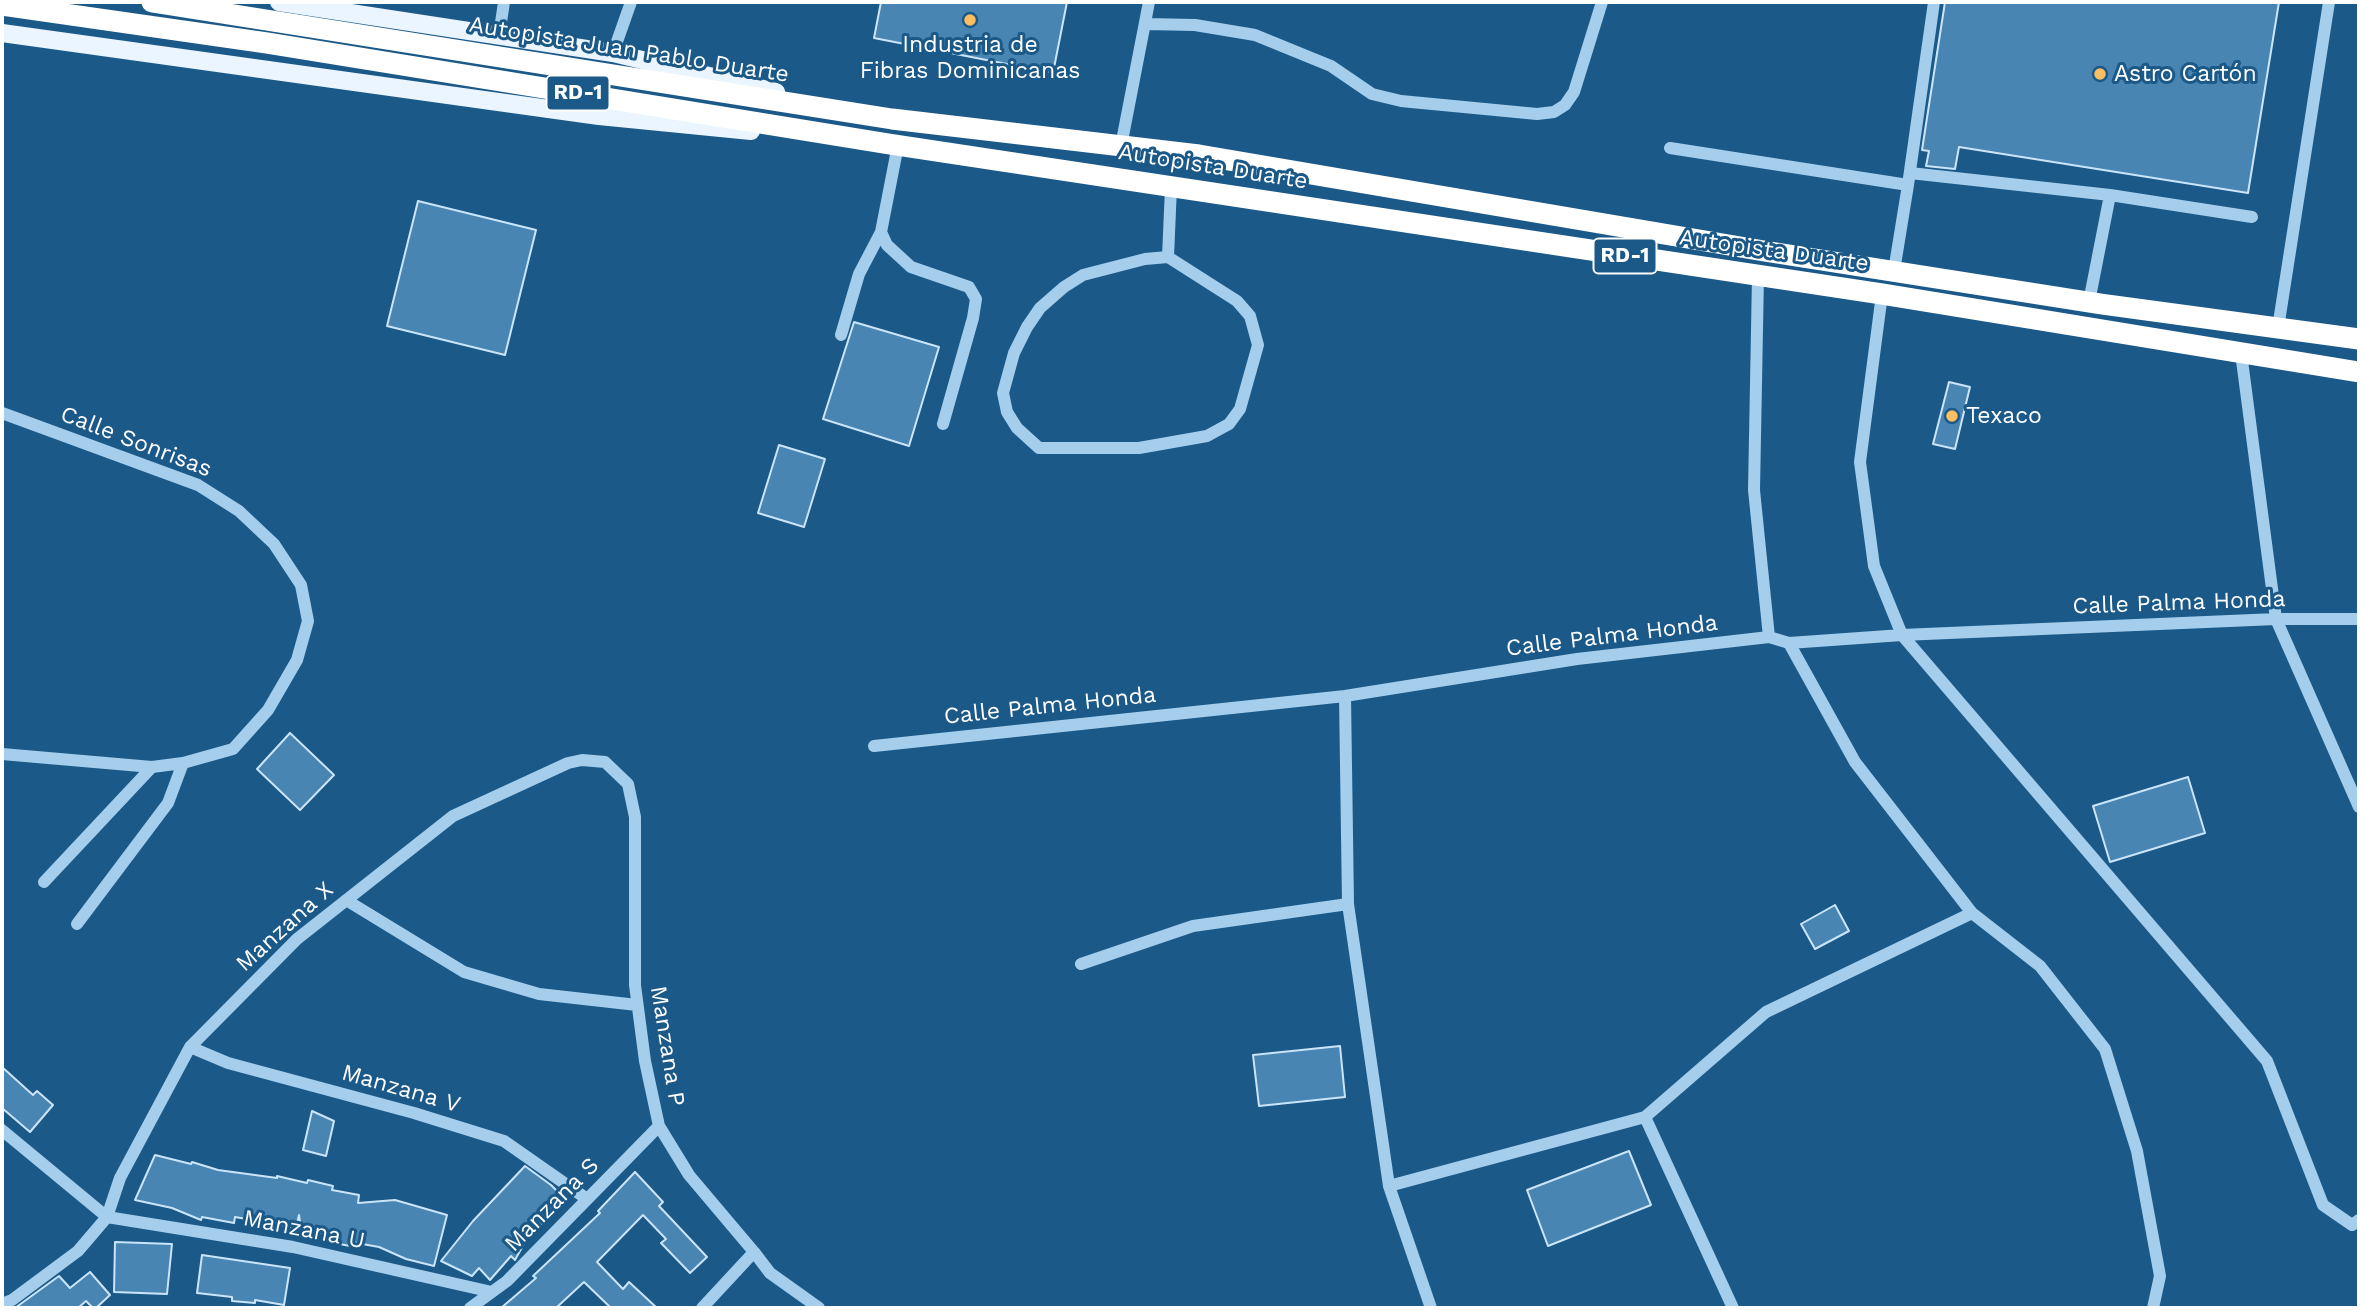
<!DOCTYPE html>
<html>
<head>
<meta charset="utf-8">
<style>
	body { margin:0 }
	#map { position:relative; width:2361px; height:1310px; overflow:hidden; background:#1b5989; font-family:"Work Sans",sans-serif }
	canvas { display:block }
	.frame { position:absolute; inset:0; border:4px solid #fff; pointer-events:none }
</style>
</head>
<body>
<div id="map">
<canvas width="2361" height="1310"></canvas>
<div class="frame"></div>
</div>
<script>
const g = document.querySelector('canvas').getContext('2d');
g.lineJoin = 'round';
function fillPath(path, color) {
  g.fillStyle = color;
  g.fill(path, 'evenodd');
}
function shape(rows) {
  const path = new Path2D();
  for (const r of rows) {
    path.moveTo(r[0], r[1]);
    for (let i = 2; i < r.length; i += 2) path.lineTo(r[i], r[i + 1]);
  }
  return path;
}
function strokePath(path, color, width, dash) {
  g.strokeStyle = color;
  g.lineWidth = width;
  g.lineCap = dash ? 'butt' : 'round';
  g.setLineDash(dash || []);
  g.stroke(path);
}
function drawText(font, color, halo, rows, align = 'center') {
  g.font = font + ' "Work Sans",sans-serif';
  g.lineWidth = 6;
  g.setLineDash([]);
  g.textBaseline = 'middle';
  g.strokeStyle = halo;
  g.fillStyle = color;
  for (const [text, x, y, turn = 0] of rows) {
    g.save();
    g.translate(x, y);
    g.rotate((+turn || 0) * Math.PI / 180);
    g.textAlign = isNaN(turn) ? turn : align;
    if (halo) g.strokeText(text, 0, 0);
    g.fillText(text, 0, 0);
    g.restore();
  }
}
const building = shape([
	[881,2,1067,2,1053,73,874,38,881,2],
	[1945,2,2279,2,2248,193,1959,147,1955,169,1926,166,1929,151,1922,150,1945,2],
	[418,201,536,230,505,355,387,326,418,201],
	[854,322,939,347,909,446,823,419,854,322],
	[1949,382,1970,387,1955,449,1933,444,1949,382],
	[779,445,825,459,804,527,758,513,779,445],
	[290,733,334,775,300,810,257,769,290,733],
	[2188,777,2205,833,2110,862,2093,806,2188,777],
	[1835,905,1849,931,1815,949,1801,924,1835,905],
	[1340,1046,1345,1097,1259,1106,1253,1055,1340,1046],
	[2,1067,33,1095,37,1091,53,1105,30,1132,2,1108,2,1067],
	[312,1111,334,1121,326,1156,303,1150,312,1111],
	[1629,1151,1651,1205,1548,1246,1527,1190,1629,1151],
	[155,1155,191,1164,192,1162,218,1170,277,1178,277,1176,307,1183,308,1180,333,1186,332,1190,359,1195,358,1203,395,1200,447,1215,434,1266,406,1259,379,1247,351,1242,350,1246,329,1242,330,1235,301,1229,299,1215,296,1228,235,1217,234,1223,202,1217,201,1220,172,1208,135,1200,155,1155],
	[525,1166,551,1185,565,1199,526,1240,515,1260,511,1256,490,1280,479,1268,472,1276,441,1261,473,1221,525,1166],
	[635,1172,663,1202,659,1206,707,1257,690,1273,661,1243,666,1239,643,1215,597,1262,623,1289,629,1282,657,1308,611,1308,584,1282,556,1308,501,1308,536,1278,533,1276,600,1213,598,1211,635,1172],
	[115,1242,172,1244,167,1294,114,1292,115,1242],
	[202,1255,290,1268,284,1305,255,1300,255,1303,232,1301,232,1297,197,1293,202,1255],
	[90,1272,110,1295,96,1308,93,1308,86,1301,78,1308,15,1308,59,1276,70,1288,90,1272]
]);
fillPath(building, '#4885b3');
strokePath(building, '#cae5f9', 2);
strokePath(shape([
	[1146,24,1195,25,1255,35,1331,66,1372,94,1401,101,1537,114,1554,112,1565,105,1574,92,1602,2],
	[499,36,504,2],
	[613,53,631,2],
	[1121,146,1149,2],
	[1670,148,1908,185],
	[1910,173,2110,195],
	[881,232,887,245,911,267,969,287,976,299,973,318,943,424],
	[1168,257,1237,301,1250,316,1258,345,1240,409,1229,424,1207,436,1139,448,1039,448,1017,428,1007,412,1003,393,1014,353,1027,327,1040,308,1064,287,1083,275,1145,259,1168,257],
	[1168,257,1171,187],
	[1894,271,1908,185,1934,2],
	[1758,276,1754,490,1769,637],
	[1882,294,1860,462,1874,566,1902,635,2267,1061,2323,1205,2352,1225,2359,1220],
	[2089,302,2110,195,2252,217],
	[2278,328,2329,2],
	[841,335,859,274,881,232,898,145],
	[2241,353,2276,619,2359,807],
	[2,413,198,485,239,511,274,544,301,585,308,621,297,660,268,710,233,749,183,763,152,767,2,754],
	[1789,643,1855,762,1972,913,2040,966,2105,1049,2137,1151,2160,1276,2153,1308],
	[1345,696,1348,904,1389,1186,1431,1308],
	[874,746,1345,696,1577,659,1769,637,1789,643,1902,635,2276,619,2359,619],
	[44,882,152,767],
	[346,900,464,972,539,994,637,1005],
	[77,924,168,803,183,763],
	[1081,964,1193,926,1348,904],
	[190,1047,228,1063,414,1113,504,1141,587,1199],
	[1645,1117,1733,1308],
	[2,1130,107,1217],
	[1389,1186,1645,1117,1766,1012,1972,913],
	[107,1217,293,1247,492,1292],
	[2,1304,12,1300,78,1251,107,1217,120,1178,190,1047,297,939,453,816,568,763,582,760,605,762,628,784,635,817,635,985,645,1061,659,1126,689,1175,754,1252,770,1273,819,1308],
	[470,1308,507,1281,659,1126],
	[702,1308,754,1252]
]), '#a4ceec', 12);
strokePath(shape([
	[279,2,613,53,776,92],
	[2,33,599,116,751,131]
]), '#eaf5ff', 18);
strokePath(shape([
	[152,2,892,119,1199,155,1764,251,2101,304,2359,339],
	[2,5,267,43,889,144,1882,294,2359,372]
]), '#fff', 21);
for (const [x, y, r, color] of [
	[970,20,7,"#fdbd61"],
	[2100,74,7,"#fdbd61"],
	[1952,416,7,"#fdbd61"]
]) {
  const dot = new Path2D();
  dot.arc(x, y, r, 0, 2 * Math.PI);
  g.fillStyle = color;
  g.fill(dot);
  strokePath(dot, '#1b5989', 2.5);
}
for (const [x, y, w] of [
	[578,93,63],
	[1625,256,63]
]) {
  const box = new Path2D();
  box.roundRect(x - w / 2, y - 17.5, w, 35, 5);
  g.fillStyle = '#1b5989';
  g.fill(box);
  strokePath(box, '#fff', 2);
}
drawText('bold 21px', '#fff', null, [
	["RD-1",578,93],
	["RD-1",1625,256]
]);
drawText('23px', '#fff', '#1b5989', [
	["Industria de",970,45,"center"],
	["Fibras Dominicanas",970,71,"center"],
	["Astro Cartón",2114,74],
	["Texaco",1966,416]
], 'left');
drawText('23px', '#fff', '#1b5989', [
	["Autopista Juan Pablo Duarte",629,50,9],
	["Autopista Duarte",1213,167,9],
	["Autopista Duarte",1774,251,8],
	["Calle Sonrisas",136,442,21],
	["Calle Palma Honda",2179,603,-2],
	["Calle Palma Honda",1612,636,-7],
	["Calle Palma Honda",1050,706,-6],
	["Manzana X",285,927,-42],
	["Manzana P",667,1046,81],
	["Manzana V",401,1089,16],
	["Manzana S",552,1205,-45],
	["Manzana U",304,1230,11]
]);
</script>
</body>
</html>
